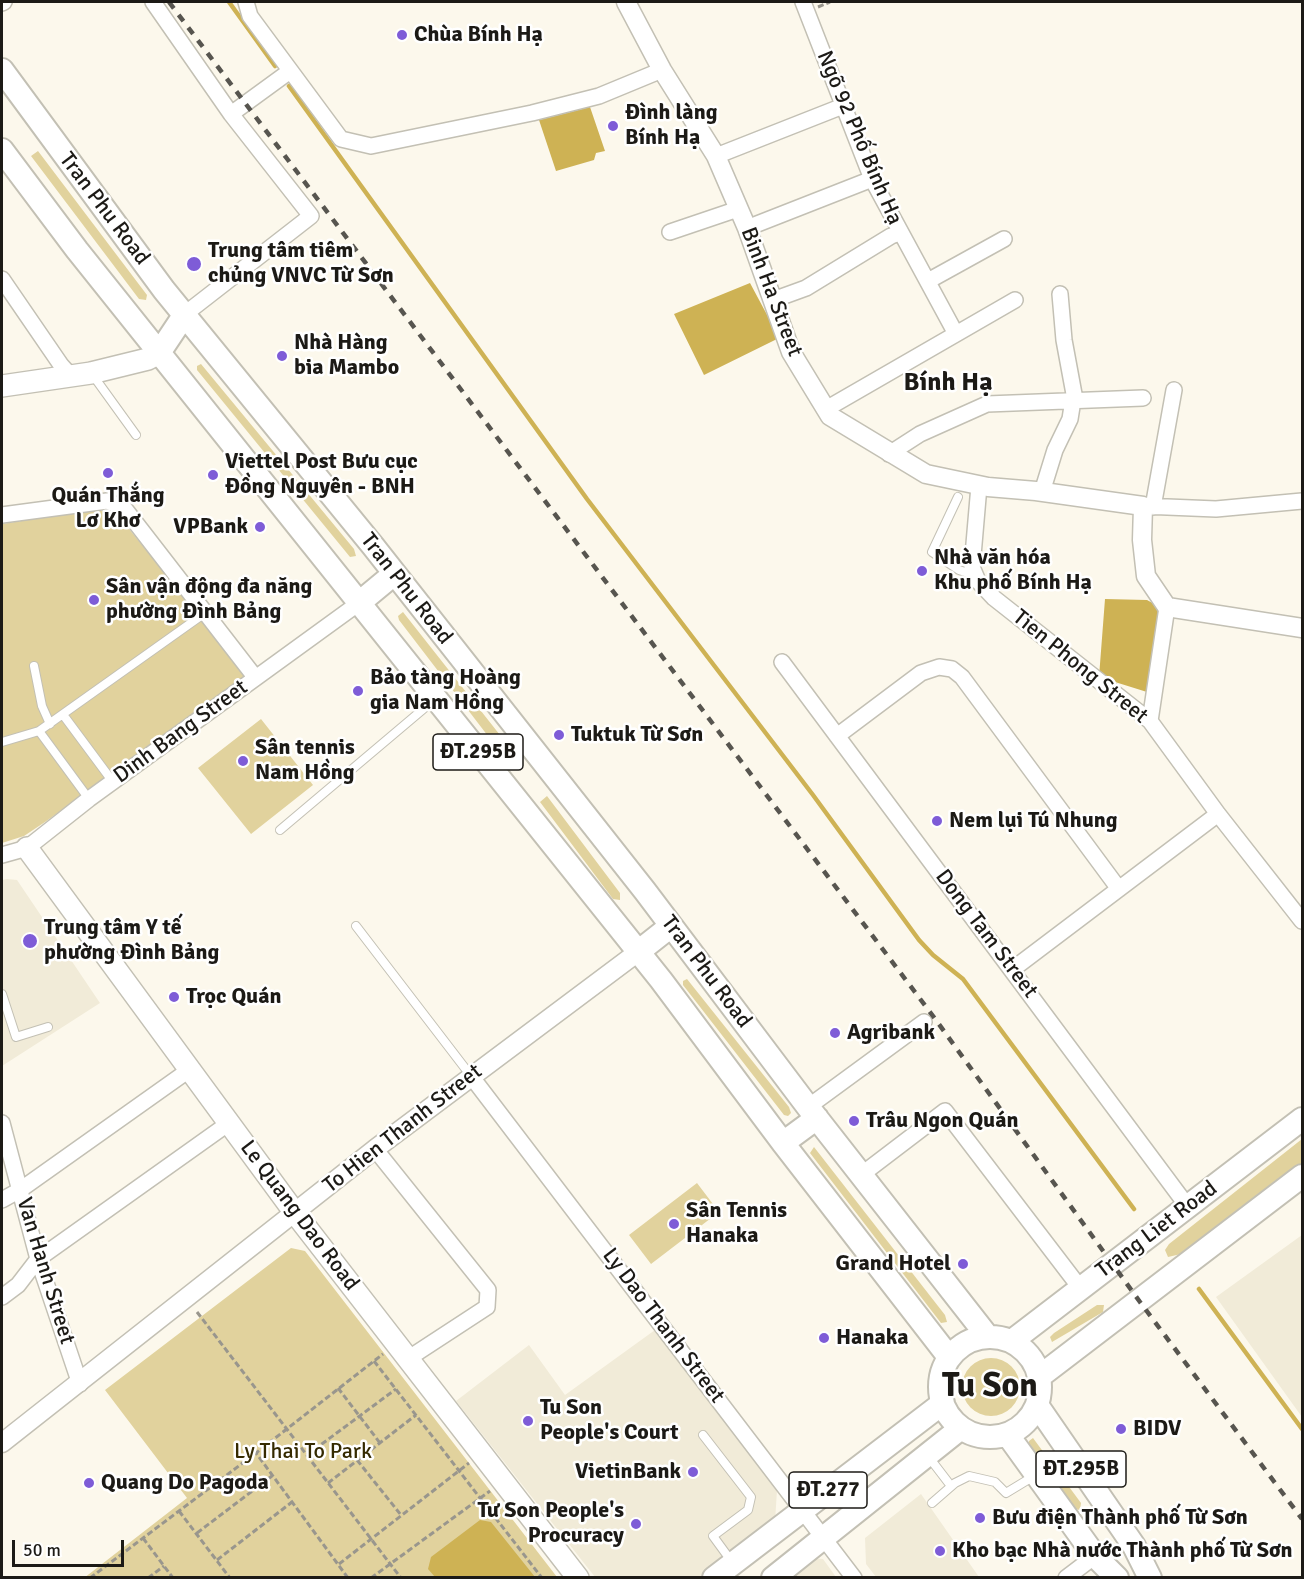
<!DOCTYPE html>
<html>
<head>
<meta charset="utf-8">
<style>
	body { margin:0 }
	#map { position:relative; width:1304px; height:1579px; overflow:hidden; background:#fcf8ec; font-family:Signika,sans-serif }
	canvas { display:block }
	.frame { position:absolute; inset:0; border:3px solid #1c1a16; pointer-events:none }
	.scale { position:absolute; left:12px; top:1540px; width:112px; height:27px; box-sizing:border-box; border:3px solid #1c1a16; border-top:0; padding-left:8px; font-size:18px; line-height:21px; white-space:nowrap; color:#1c1a16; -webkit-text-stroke:4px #fff; paint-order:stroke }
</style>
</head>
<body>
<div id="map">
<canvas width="1304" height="1579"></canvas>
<div class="frame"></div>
<div class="scale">50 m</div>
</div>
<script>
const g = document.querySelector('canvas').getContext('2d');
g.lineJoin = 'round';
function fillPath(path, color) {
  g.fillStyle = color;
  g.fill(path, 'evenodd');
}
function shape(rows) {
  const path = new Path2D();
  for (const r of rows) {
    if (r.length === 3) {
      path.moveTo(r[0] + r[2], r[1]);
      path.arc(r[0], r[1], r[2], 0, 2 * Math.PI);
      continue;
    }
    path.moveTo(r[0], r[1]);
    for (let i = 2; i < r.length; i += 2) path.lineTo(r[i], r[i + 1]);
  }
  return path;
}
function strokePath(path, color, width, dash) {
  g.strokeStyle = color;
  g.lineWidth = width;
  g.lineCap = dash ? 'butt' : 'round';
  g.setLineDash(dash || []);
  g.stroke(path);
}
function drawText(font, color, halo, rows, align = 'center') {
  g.font = font + ' Signika,sans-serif';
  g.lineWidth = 5;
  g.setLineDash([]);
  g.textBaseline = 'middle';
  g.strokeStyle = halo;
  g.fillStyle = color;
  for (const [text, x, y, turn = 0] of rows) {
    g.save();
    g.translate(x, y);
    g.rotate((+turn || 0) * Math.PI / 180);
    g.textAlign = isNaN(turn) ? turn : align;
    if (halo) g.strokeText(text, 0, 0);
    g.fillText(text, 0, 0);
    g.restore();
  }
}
fillPath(shape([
	[7,879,17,880,100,1003,2,1066,2,880],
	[1302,1235,1302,1417,1216,1297],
	[655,1330,777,1490,775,1522,699,1577,595,1577,456,1401,529,1345,565,1395],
	[921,1494,979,1577,876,1577,866,1564,865,1538],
	[808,1558,823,1559,836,1577,783,1578]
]), '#f1ebd8');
fillPath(shape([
	[38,151,147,295,146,300,139,299,31,156],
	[201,364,354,549,356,556,350,557,197,370,197,366],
	[97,509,121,519,248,676,45,822,24,836,2,843,2,524],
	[403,612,522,763,514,770,399,620,398,616],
	[261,719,313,785,251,834,198,768],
	[547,796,620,893,620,900,613,899,540,802],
	[687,979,789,1107,791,1113,788,1116,784,1115,683,985,683,981],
	[1302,1139,1302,1163,1181,1254,1168,1257,1165,1250,1169,1244],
	[814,1147,945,1315,947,1322,941,1323,810,1153],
	[697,1183,719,1212,651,1264,629,1235],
	[291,1248,305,1251,557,1577,84,1578,187,1498,105,1390],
	[1097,1305,1104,1305,1103,1312,1052,1342,1050,1337,1054,1333],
	[991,1387,29],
	[1033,1438,1081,1503,1080,1510,1075,1509,1029,1446,1029,1441]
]), '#e1d29d');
fillPath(shape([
	[590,107,605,151,596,153,594,160,556,171,539,120],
	[750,283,773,326,777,339,704,375,674,314],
	[1105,599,1147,600,1156,605,1160,618,1147,692,1099,677],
	[480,1520,491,1522,535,1577,435,1577,428,1569,431,1557]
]), '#ceb254');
strokePath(shape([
	[229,2,275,66],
	[289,86,587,499,813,795,919,940,933,955,963,979,1134,1209],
	[1199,1289,1302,1429]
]), '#ceb254', 4.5);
const service = shape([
	[92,374,136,435],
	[958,497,932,552,959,570,974,575],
	[34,666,42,706,50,724],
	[64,716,113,782],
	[39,731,89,799],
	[2,742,39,731,205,613],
	[280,830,434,700],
	[356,926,471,1076],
	[2,994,16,1037,48,1027],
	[703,1435,751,1497,748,1510,713,1536,732,1562],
	[928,1456,951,1486],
	[932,1503,955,1483,969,1476,995,1482,1006,1493,1034,1476]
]);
const minor = shape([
	[153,2,231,114],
	[246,2,250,16,341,139,371,146,532,113,599,96,662,70],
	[803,2,872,179,956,334],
	[2,3,4,2],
	[716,156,843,106],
	[747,228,872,179],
	[670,232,738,209],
	[2,279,61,365,71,376],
	[928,281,1004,239],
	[773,300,806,288,891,236,900,233],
	[185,314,311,216,231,114,290,71],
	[826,409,1015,300],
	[889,454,920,434,987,404,1143,398],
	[979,486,972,567,978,581,994,598,1150,721,1218,814,1302,921],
	[1042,492,1055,450,1070,419,1074,394,1064,340,1060,294],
	[1143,506,1216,509,1302,501],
	[1153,507,1174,390],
	[2,515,107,501,125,509,255,677],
	[782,662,1188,1207],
	[1150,721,1167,607],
	[837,736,921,673,939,667,952,669,962,677,1119,889],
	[2,855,27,848,89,799,359,603],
	[1013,969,1218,814],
	[471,1076,854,1578],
	[808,1107,924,1022],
	[2,1123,38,1259,80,1384],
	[375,1149,488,1290,487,1307,409,1358],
	[861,1175,945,1111,1081,1289],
	[2,1200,20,1190,189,1070],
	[2,1297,18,1285,38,1259,229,1123],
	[1066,1578,1095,1556]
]);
const tertiary = shape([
	[626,2,662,70,716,156,747,228,791,352,830,416,926,474,988,487,1036,491,1143,506,1142,540,1146,576,1167,607,1302,628],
	[2,1443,375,1149,638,952]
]);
const secondary = shape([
	[2,386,91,373,148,359,159,353],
	[27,848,295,1213,578,1578]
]);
const primary = shape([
	[2,70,164,290,373,546,645,891,808,1107,988,1337],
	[2,150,77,250,661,980,783,1143,949,1357],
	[159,353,185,314],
	[359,603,394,574],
	[638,952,671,926],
	[783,1143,817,1118],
	[990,1387,50],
	[1012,1341,1302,1119],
	[1039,1377,1302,1176],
	[1037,1405,1134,1546,1150,1578],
	[1007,1434,1095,1556,1117,1578],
	[714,1578,943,1403],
	[773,1578,961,1428]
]);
strokePath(service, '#c3c0b4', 10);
strokePath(minor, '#c3c0b4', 18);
strokePath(tertiary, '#c3c0b4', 21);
strokePath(secondary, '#c3c0b4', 24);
strokePath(primary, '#c3c0b4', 26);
strokePath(shape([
	[818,7,830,2],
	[197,1312,401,1578],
	[374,1361,542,1578],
	[338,1388,380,1443],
	[307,1455,396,1389],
	[357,1460,401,1515],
	[328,1483,416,1415],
	[179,1511,230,1578],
	[197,1533,272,1476],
	[143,1538,173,1578],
	[217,1560,292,1502],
	[339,1564,469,1463],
	[90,1578,256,1453],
	[148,1578,164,1566],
	[348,1578,256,1453,383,1354],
	[371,1578,490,1491]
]), '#99968d', 3, [6, 3]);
strokePath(service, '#fff', 8);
strokePath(minor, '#fff', 15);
strokePath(tertiary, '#fff', 18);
strokePath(secondary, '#fff', 21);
strokePath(primary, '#fff', 22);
strokePath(shape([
	[169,2,933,1016,1140,1302,1302,1519]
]), '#57554f', 4.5, [8, 8]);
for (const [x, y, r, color] of [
	[402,35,6,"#7e5cd7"],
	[613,126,6,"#7e5cd7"],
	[194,264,8,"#7e5cd7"],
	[282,356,6,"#7e5cd7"],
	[108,473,6,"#7e5cd7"],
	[213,475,6,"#7e5cd7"],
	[260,527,6,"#7e5cd7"],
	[922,571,6,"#7e5cd7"],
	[94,600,6,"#7e5cd7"],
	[358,691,6,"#7e5cd7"],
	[559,735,6,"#7e5cd7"],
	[243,761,6,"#7e5cd7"],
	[937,821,6,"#7e5cd7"],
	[30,941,8,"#7e5cd7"],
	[174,997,6,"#7e5cd7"],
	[835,1033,6,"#7e5cd7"],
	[854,1121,6,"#7e5cd7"],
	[674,1224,6,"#7e5cd7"],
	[963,1264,6,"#7e5cd7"],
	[824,1338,6,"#7e5cd7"],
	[528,1421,6,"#7e5cd7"],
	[1121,1429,6,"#7e5cd7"],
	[693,1472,6,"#7e5cd7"],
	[89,1483,6,"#7e5cd7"],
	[980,1518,6,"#7e5cd7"],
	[636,1524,6,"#7e5cd7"],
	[940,1551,6,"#7e5cd7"]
]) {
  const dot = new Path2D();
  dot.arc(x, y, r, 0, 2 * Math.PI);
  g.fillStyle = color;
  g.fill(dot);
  strokePath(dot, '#fff', 2);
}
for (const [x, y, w] of [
	[478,752,90],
	[1081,1469,90],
	[828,1490,78]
]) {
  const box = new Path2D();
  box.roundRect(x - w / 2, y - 18, w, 36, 4.5);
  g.fillStyle = '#fff';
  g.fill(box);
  strokePath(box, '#1c1a16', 1.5);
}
drawText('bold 21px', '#1c1a16', null, [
	["ĐT.295B",478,752],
	["ĐT.295B",1081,1469],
	["ĐT.277",828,1490]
]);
drawText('bold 22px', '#1c1a16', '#fff', [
	["Chùa Bính Hạ",414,35],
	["Đình làng",625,113],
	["Bính Hạ",625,138],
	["Trung tâm tiêm",208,251],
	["chủng VNVC Từ Sơn",208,276],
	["Nhà Hàng",294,343],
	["bia Mambo",294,368],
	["Viettel Post Bưu cục",225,462],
	["Đồng Nguyên - BNH",225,487],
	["Quán Thắng",108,496,"center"],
	["Lơ Khơ",108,521,"center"],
	["VPBank",248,527,"right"],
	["Nhà văn hóa",934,558],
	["Khu phố Bính Hạ",934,583],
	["Sân vận động đa năng",106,587],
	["phường Đình Bảng",106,612],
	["Bảo tàng Hoàng",370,678],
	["gia Nam Hồng",370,703],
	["Tuktuk Từ Sơn",571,735],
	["Sân tennis",255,748],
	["Nam Hồng",255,773],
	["Nem lụi Tú Nhung",949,821],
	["Trung tâm Y tế",44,928],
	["phường Đình Bảng",44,953],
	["Trọc Quán",186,997],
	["Agribank",847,1033],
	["Trâu Ngon Quán",866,1121],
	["Sân Tennis",686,1211],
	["Hanaka",686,1236],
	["Grand Hotel",951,1264,"right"],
	["Hanaka",836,1338],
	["Tu Son",540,1408],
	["People's Court",540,1433],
	["BIDV",1133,1429],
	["VietinBank",681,1472,"right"],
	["Quang Do Pagoda",101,1483],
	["Tư Son People's",624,1511,"right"],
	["Procuracy",624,1536,"right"],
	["Bưu điện Thành phố Từ Sơn",992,1518],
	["Kho bạc Nhà nước Thành phố Từ Sơn",952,1551]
], 'left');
drawText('22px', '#1c1a16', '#fff', [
	["Ngõ 92 Phố Bính Hạ",859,138,67],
	["Tran Phu Road",104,209,53],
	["Binh Ha Street",771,292,69],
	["Tran Phu Road",406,589,52],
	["Tien Phong Street",1080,667,39],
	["Dinh Bang Street",181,732,-36],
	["Dong Tam Street",986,934,53],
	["Tran Phu Road",706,972,53],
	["To Hien Thanh Street",403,1129,-38],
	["Le Quang Dao Road",299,1216,53],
	["Trang Liet Road",1157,1230,-37],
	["Van Hanh Street",45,1271,73],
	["Ly Dao Thanh Street",663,1326,53]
]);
drawText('22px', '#352a00', '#fff', [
	["Ly Thai To Park",303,1452]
]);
drawText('bold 26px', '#1c1a16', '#fff', [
	["Bính Hạ",948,383]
]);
drawText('bold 34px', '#1c1a16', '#fff', [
	["Tu Son",990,1387]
]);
</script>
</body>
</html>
